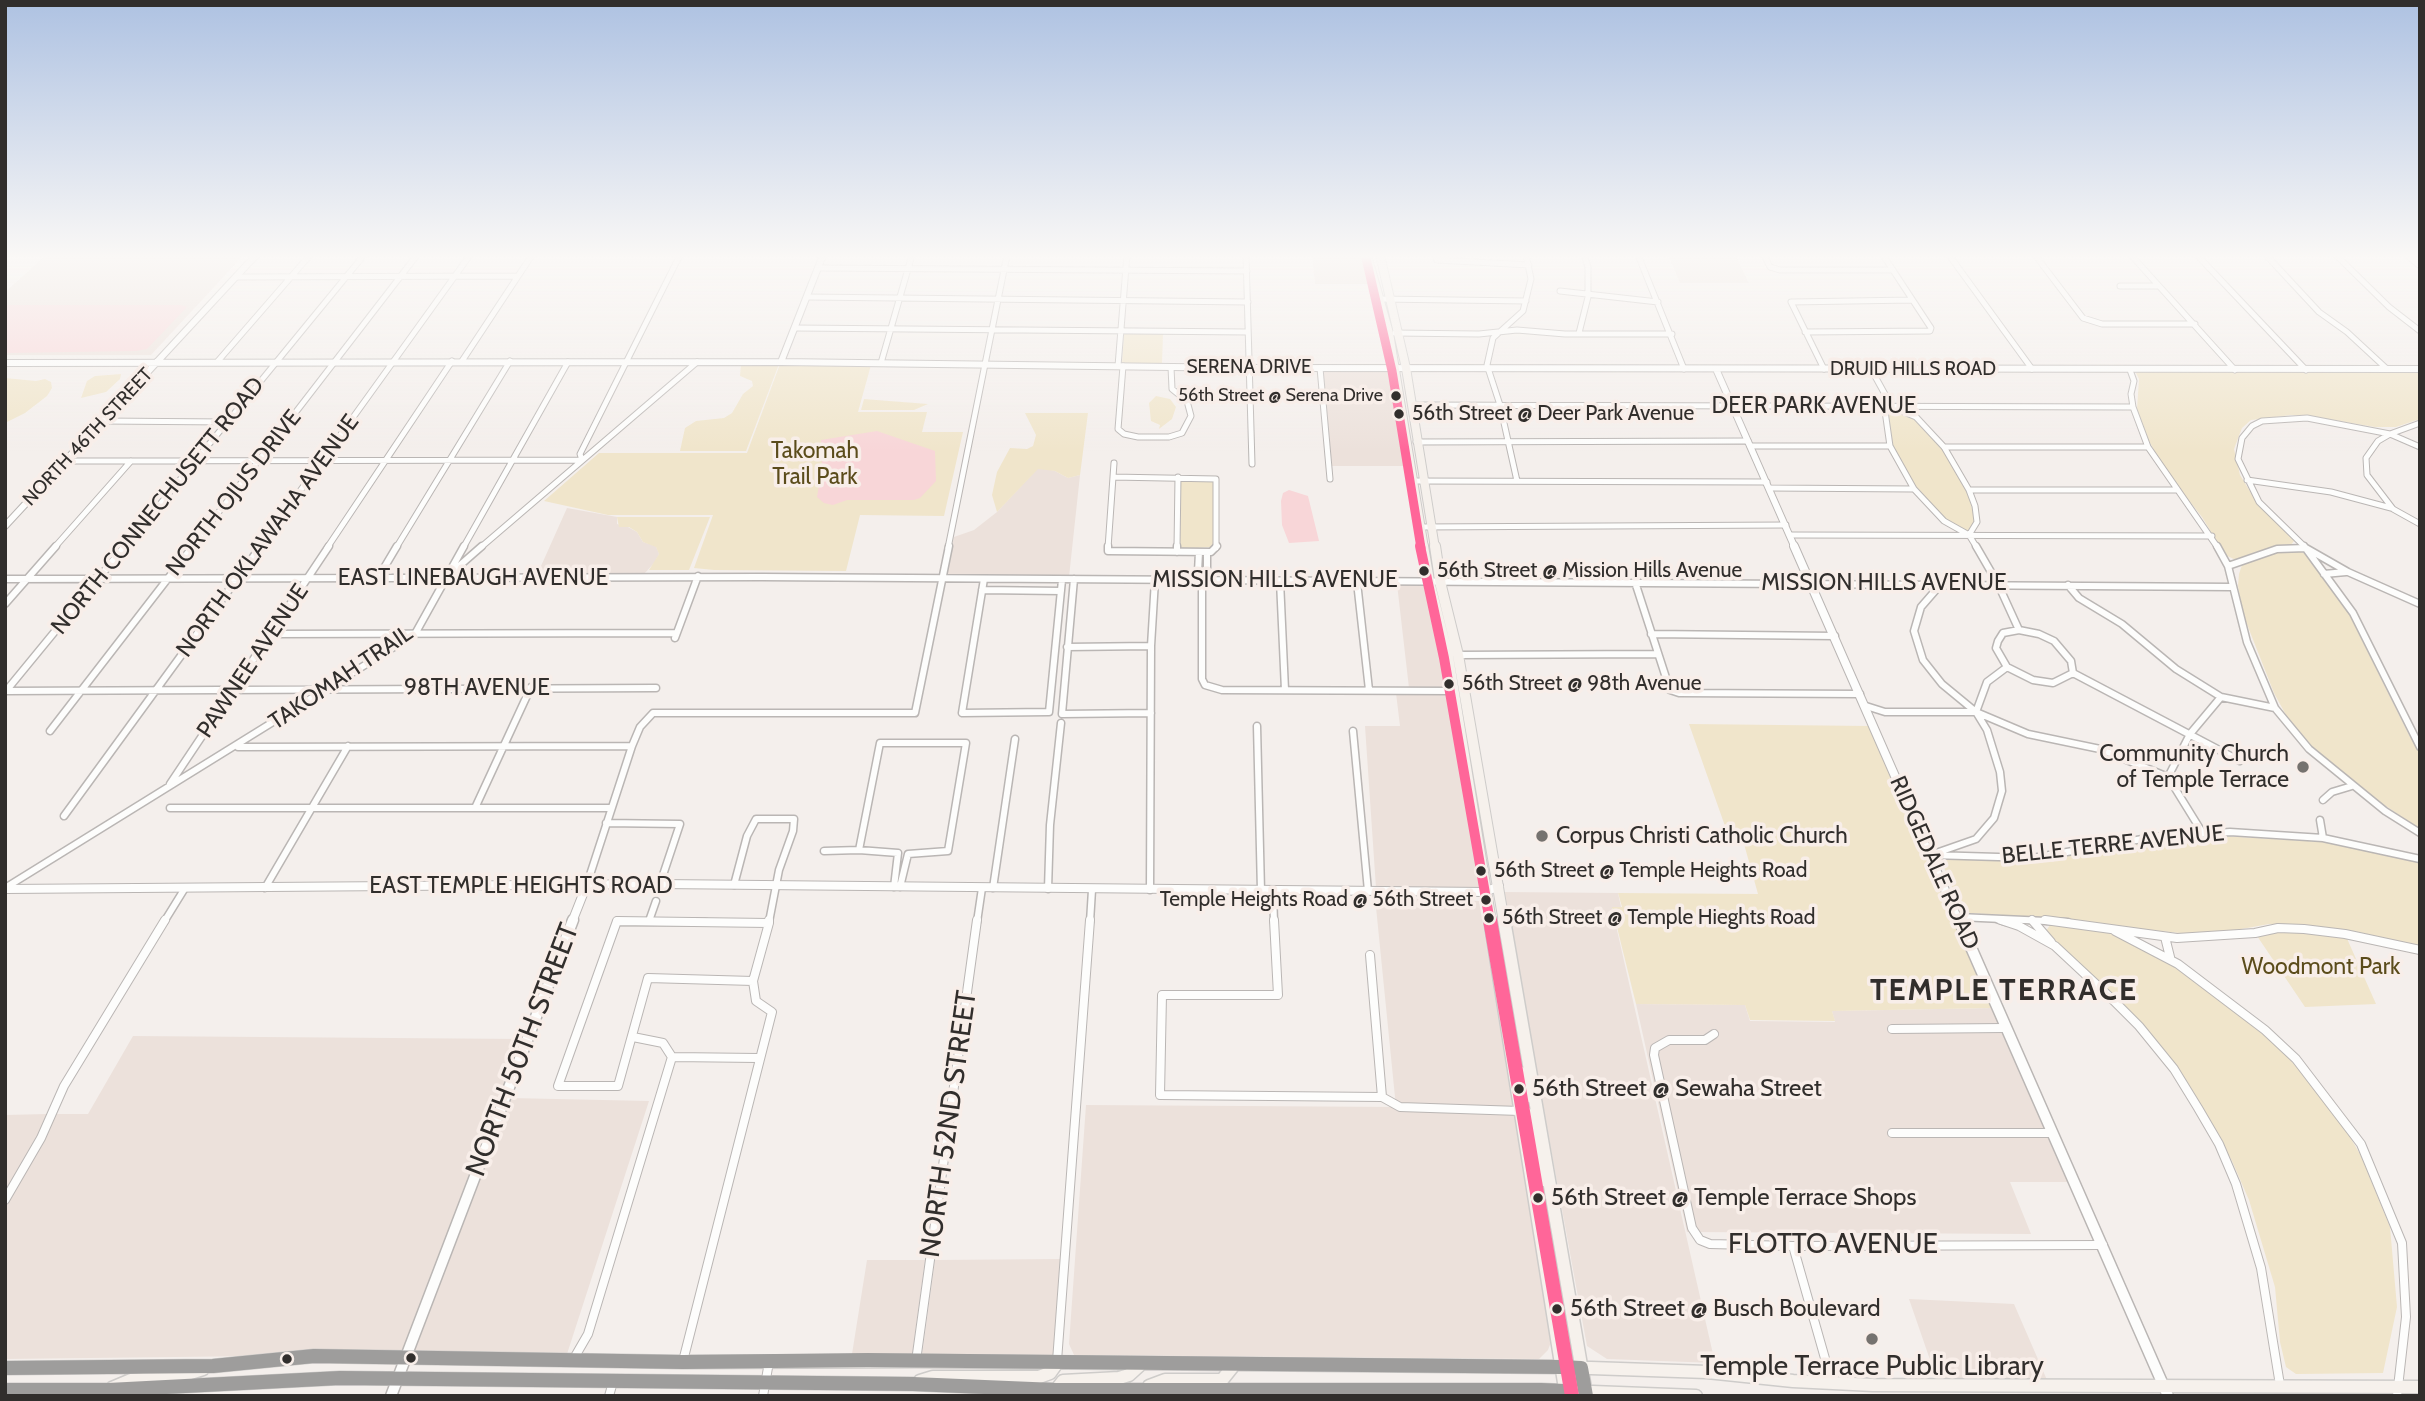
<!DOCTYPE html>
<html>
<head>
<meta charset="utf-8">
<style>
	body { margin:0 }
	#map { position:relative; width:2425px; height:1401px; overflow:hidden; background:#f4efec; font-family:Cabin,sans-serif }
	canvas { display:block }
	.frame { position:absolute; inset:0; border:7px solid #312e2c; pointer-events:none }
</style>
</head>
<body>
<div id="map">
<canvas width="2425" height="1401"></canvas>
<div class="frame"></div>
</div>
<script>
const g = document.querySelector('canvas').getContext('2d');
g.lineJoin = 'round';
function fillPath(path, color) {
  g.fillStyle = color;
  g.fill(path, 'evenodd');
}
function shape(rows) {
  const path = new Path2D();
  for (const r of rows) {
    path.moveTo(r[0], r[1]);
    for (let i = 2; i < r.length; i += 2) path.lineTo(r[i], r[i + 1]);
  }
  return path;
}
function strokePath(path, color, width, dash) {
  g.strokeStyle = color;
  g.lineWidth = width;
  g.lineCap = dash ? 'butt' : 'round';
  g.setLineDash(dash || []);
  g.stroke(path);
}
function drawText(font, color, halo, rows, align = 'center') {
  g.font = font + ' Cabin,sans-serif';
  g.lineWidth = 7;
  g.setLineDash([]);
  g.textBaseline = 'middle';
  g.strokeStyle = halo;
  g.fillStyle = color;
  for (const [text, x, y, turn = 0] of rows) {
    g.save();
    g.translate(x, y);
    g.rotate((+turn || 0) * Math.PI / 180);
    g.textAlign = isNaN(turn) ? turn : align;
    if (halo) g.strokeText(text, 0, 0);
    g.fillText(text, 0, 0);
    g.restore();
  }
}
fillPath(shape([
	[46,255,244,255,151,355,5,355,5,292],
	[1312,255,1363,255,1370,284,1315,284],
	[1668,255,1735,255,1749,283,1680,283],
	[1323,370,1393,370,1408,466,1332,466],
	[1042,468,1055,471,1068,478,1080,475,1069,577,945,576,954,537,974,530,997,512,1037,469],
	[567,508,617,517,617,524,628,527,637,532,643,542,656,546,659,554,655,562,644,574,537,575],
	[1426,583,1445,655,1449,688,1409,688,1397,584],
	[1396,693,1450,694,1480,888,1376,888,1365,726,1400,726],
	[1504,892,1618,893,1621,907,1612,908,1715,1363,1607,1359,1587,1346],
	[1375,897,1479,901,1551,1342,1548,1350,1539,1359,1074,1355,1069,1344,1086,1105,1396,1107],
	[1636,1004,1745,1005,1750,1021,1835,1022,1832,1011,1992,1008,2068,1182,2010,1182,2031,1234,1687,1232],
	[133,1036,523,1039,403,1351,316,1350,260,1356,5,1359,5,1207,56,1114,88,1114],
	[510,1098,649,1101,567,1354,413,1351],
	[47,1114,36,1138,5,1192,5,1115],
	[1060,1259,1053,1357,922,1355,935,1260],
	[867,1260,925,1260,912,1355,852,1354],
	[1909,1299,2014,1304,2047,1380,1937,1380]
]), '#ece1db');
fillPath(shape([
	[1124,333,1163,333,1162,364,1122,363],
	[741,364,779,364,746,451,680,451,685,428,696,421,724,418,732,413,743,394,753,386,752,381,740,376],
	[780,364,871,365,858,412,927,412,922,432,963,432,944,516,860,515,846,571,714,570,694,568,713,515,608,515,544,501,599,453,747,453],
	[2420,371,2420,419,2396,427,2375,427,2310,416,2291,415,2251,420,2242,428,2234,449,2240,475,2256,501,2294,541,2290,546,2255,552,2236,560,2225,555,2202,517,2167,473,2149,441,2137,409,2139,379,2136,373,2139,372],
	[121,374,120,379,106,392,81,398,87,381,95,376],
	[5,378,36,381,45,379,51,382,52,388,47,396,25,413,5,423],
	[1156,396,1170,399,1176,407,1172,419,1159,429,1160,425,1151,421,1149,403],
	[864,399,889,401,928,404,914,410,861,410],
	[1892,409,1915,419,1941,447,1966,489,1971,505,1975,521,1969,532,1947,521,1917,489,1892,447,1887,416,1888,410],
	[1025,413,1088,413,1080,475,1068,478,1055,471,1038,469,997,512,992,495,997,472,1010,448,1027,449,1033,446,1036,435],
	[1181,479,1214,479,1213,547,1180,549],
	[617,517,710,517,689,570,649,570,659,554,656,547,643,542,637,532,629,527,619,527],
	[2293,550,2304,553,2344,604,2410,737,2420,749,2420,829,2365,792,2316,751,2286,715,2274,693,2243,614,2238,586,2239,574,2242,565,2251,560,2266,554],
	[1689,724,1869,726,1992,1008,1832,1011,1835,1021,1750,1020,1745,1005,1636,1004,1612,907,1622,907,1618,893,1758,894,1744,844,1731,843],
	[2203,835,2325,842,2420,863,2420,945,2317,926,2269,924,2225,932,2190,934,2111,926,2069,919,1970,913,1959,905,1943,865,1947,859,2047,860,2150,841],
	[2050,925,2105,931,2135,942,2168,960,2272,1039,2309,1081,2346,1130,2361,1156,2390,1227,2397,1307,2383,1373,2296,1374,2286,1367,2280,1342,2275,1287,2249,1200,2232,1161,2176,1066,2143,1025,2054,941,2046,931],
	[2278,928,2345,934,2376,1004,2305,1007,2255,933]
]), '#f0e5cb');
fillPath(shape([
	[5,305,181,305,187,307,147,349,136,351,5,353],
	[877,431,935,451,936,481,920,498,914,500,847,500,833,505,824,503,817,497,822,468,821,440],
	[1289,490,1308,496,1319,541,1289,543,1282,525,1281,501,1283,493]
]), '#f8d6d8');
const minorFar2 = shape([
	[1246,255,1252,464],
	[1436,255,1437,260,1529,265],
	[1638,255,1684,369],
	[1764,255,1770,267,1780,270,1893,270],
	[1949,255,2032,369],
	[2035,255,2083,318,2102,324,2195,324],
	[2131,255,2235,370],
	[2197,255,2306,370],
	[2266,255,2319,312,2347,332,2387,369],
	[2336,255,2389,307,2420,331],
	[2407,255,2420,266],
	[819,268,1247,271],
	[236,277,518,276],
	[2120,286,2159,286],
	[1560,291,1658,302],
	[808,297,1248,302],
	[1379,299,1526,301],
	[795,328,1248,332],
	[1805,332,1930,331,1931,328,1883,255],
	[1395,333,1479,334,1517,330,1565,334,1672,334],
	[1579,333,1588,297,1588,267,1584,255],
	[218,361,310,255],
	[462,361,532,255],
	[881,363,912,255],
	[1118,366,1127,255],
	[1123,366,1118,429,1124,434,1138,437,1169,437,1182,433,1191,416,1187,401,1172,389,1171,367],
	[1320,368,1330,479],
	[1824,369,1791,302,1912,300],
	[1871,369,1892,407],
	[2130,370,2134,381,2131,394,2133,407,2148,447,2218,548],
	[1411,405,2133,407],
	[1892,407,1916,417,1944,447,1969,490,1975,506,1977,522,1969,535,1944,521,1914,489,1890,446,1885,411,1892,407],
	[102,421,227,422],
	[1416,442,1748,441],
	[1750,446,1890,446],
	[1944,447,2148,447],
	[2420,447,2390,434,2378,441,2366,458,2367,475,2393,509,2420,524],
	[66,461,582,460,580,454,680,255],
	[1113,477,1216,479,1216,548],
	[1113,477,1114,463],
	[2247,480,2331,492,2391,508],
	[1413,481,1767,482],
	[1517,481,1500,405,1487,365,1493,338,1523,311,1531,279,1526,255],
	[1769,488,1914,489],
	[1969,490,2176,490],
	[1421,527,1786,525],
	[1790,535,2212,536],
	[1969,535,1977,548],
	[54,548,131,461],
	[124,548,364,255],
	[191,548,417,255],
	[259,548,470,255],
	[327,548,452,361],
	[396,548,510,361],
	[463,548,568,362],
	[480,548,697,362],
	[948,548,1007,255],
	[1108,548,1113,477],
	[1177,548,1178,477],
	[2306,548,2259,502,2238,459,2242,438,2252,426,2262,421,2307,418,2390,434,2420,423]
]);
const minorFar1 = shape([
	[1108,546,1108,551,1211,552,1217,546],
	[1976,546,1998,584,2019,630],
	[2217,546,2228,566,2247,642,2275,708,2309,749,2385,811,2420,833],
	[2304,546,2353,613,2420,747],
	[1177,552,1177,546],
	[1199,552,1198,572,1202,580,1202,679,1205,685,1222,690,1453,691],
	[2228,566,2277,549,2306,548,2348,572,2420,604],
	[450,574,482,546],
	[2324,574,2346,572],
	[378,578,397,546],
	[5,579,762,577,2232,587],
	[984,579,962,713,1049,712,1062,580],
	[1074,579,1062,714,1151,713],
	[1202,580,1207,573,1207,552],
	[1280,581,1285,690],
	[1357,582,1369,690],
	[1635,582,1670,690,1679,693,1860,694],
	[1941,584,1921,607,1914,631,1923,660,1942,684,1976,712,2028,734,2100,749,2168,777,2202,832],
	[2068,585,2079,598,2122,624,2176,669,2221,697],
	[982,590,1061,591],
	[5,604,56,546],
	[2019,630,2039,634,2054,641,2071,661,2073,673,2053,683,2033,680,2007,667,1996,648,1998,641,2003,633,2019,630],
	[271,634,676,633],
	[1651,634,1835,636],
	[675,638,698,576],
	[1067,647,1151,646],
	[1458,655,1657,654],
	[2073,673,2240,761],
	[5,691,656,688],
	[6,691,125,546],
	[1866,706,1885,712,1975,712],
	[1257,726,1261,891],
	[50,731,193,546],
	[1353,731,1368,891],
	[238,747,632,746],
	[2168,777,2190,734,2221,697,2275,708],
	[170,784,329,546],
	[2323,800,2332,792,2352,786],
	[170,808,611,808],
	[475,808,531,687],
	[64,816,261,546],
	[2320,820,2323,838],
	[606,823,680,824,660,884],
	[824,851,859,850],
	[1936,853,1976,839,1994,818,2002,791,2000,772,1987,730,1976,712,1987,682,2007,667],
	[1931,855,2032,858,2154,837,2230,832,2323,838,2420,859],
	[587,884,632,746,640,727,653,713,915,713,949,546],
	[734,885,747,836,756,819,794,819,793,831,779,870,769,922],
	[894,887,898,853,859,850,880,743,966,743,948,851,908,854,900,887],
	[5,888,415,634,464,546],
	[265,888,348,746],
	[993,888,1015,739],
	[1048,889,1050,825,1061,723],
	[1150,890,1151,646,1155,580],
	[1273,891,1274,922],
	[1959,917,2068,922],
	[1996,919,2006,922],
	[2032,920,2034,922],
	[649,921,656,901],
	[164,922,185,888],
	[617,922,706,922],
	[977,922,982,888],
	[1090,922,1092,890]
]);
const minor = shape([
	[1274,920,1278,995,1162,995,1160,1095,1382,1097,1400,1107,1520,1111],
	[2001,920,2019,926,2055,946,2114,1001,2139,1026,2174,1069,2198,1108,2219,1144,2236,1184,2261,1268,2280,1385],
	[2032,920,2051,942],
	[2045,920,2177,938,2255,933,2278,928,2304,929,2345,934,2420,950],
	[617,921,769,923,753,981,648,978,618,1086,558,1086,617,921],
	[769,923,769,920],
	[2115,931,2178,964,2265,1030,2296,1059,2361,1144,2402,1243,2406,1317,2397,1396],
	[2165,937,2170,957],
	[1370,955,1382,1097],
	[1892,1029,2005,1028],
	[1714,1034,1705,1040,1669,1040,1655,1048,1654,1055,1692,1228,1700,1240,1710,1244,1793,1246,2103,1245],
	[672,1057,758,1058],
	[1892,1133,2052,1133],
	[5,1200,41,1138,64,1086,165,920],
	[1793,1246,1832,1383],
	[573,1360,588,1334,672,1057,663,1043,633,1037],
	[683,1361,772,1012,756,1001,753,981],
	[916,1361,977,920],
	[1057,1361,1090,920],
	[609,1396,613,1382],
	[763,1396,769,1362]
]);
const tertiaryFar2 = shape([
	[781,362,823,255],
	[5,363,781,362,1250,368,2420,369],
	[1716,369,1795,548],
	[5,526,256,255]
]);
const tertiaryFar1 = shape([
	[1794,546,1959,922],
	[5,889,660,884,1485,892,1499,886],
	[572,922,587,884]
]);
const tertiary = shape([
	[1959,920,2168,1396],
	[391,1396,573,920]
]);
const primaryFar2 = shape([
	[1367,255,1389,333,1424,548],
	[1380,255,1406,368,1435,548]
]);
const primaryFar1 = shape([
	[1423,546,1429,581,1448,656,1491,922],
	[1435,546,1441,586,1458,655,1504,922]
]);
const primary = shape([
	[1490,920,1566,1395],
	[1504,920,1586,1394],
	[1519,1072,1527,1094,1535,1099],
	[1521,1111,1525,1112,1532,1123,1543,1180],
	[5,1368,213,1366,314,1356,683,1362,916,1361,1562,1367,1707,1372,1793,1381,1873,1385,2420,1387],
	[920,1381,933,1377,1039,1377,1050,1373,1057,1363],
	[1149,1386,1165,1380,1222,1380,1234,1365],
	[112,1388,131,1380,181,1376,203,1369],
	[5,1390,108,1390,340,1378,913,1384,1056,1390,1541,1390,1696,1396],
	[1056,1390,1063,1381,1119,1378,1129,1375,1140,1365]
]);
strokePath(minorFar2, '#bab6b4', 7);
strokePath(minorFar1, '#bab6b4', 9);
strokePath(minor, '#bab6b4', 10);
strokePath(tertiaryFar2, '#bab6b4', 8);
strokePath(tertiaryFar1, '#bab6b4', 10);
strokePath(tertiary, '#bab6b4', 13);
strokePath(primaryFar2, '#ceccca', 10);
strokePath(primaryFar1, '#ceccca', 12);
strokePath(primary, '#ceccca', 15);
strokePath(minorFar2, '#fdfdfc', 5);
strokePath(minorFar1, '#fdfdfc', 6);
strokePath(minor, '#fdfdfc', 8);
strokePath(tertiaryFar2, '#fdfdfc', 6);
strokePath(tertiaryFar1, '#fdfdfc', 8);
strokePath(tertiary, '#fdfdfc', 10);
strokePath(primaryFar2, '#f6f1ec', 8);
strokePath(primaryFar1, '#f6f1ec', 10);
strokePath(primary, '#f6f1ec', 12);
strokePath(shape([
	[5,1368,213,1366,314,1356,683,1362,868,1360,1562,1367,1581,1368,1586,1396],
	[5,1390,108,1390,340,1378,913,1384,1056,1390,1541,1390,1565,1391,1566,1396]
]), '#9e9d9c', 14);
strokePath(shape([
	[1366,258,1392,371,1421,548]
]), '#f69', 9);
strokePath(shape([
	[1420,546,1444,658,1490,922]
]), '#f69', 10);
strokePath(shape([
	[1490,920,1572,1396]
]), '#f69', 14);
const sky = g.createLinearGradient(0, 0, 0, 451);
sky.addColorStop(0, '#aec2e2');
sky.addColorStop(0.57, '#faf8f6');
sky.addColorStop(1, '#faf8f600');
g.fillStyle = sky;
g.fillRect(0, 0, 2425, 451);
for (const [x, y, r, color] of [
	[1396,396,6,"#312e2c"],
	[1399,414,6,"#312e2c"],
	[1424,571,6,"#312e2c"],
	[1449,684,6,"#312e2c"],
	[2303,767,7,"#75726f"],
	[1542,836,7,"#75726f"],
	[1481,871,6,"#312e2c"],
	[1486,900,6,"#312e2c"],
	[1489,918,6,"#312e2c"],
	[1519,1089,6,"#312e2c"],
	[1538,1198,6,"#312e2c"],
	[1557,1309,6,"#312e2c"],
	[1872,1339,7,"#75726f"],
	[411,1358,6,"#312e2c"],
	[287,1359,6,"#312e2c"]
]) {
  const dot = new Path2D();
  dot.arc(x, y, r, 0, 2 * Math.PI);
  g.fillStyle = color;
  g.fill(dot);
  strokePath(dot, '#f8eee9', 2.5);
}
drawText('18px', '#312e2c', '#f8eee9', [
	["56th Street @ Serena Drive",1383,396]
], 'right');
drawText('19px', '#312e2c', '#f8eee9', [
	["SERENA DRIVE",1249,367],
	["DRUID HILLS ROAD",1913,369],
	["NORTH 46TH STREET",88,437,-47]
]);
drawText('21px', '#312e2c', '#f8eee9', [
	["56th Street @ Deer Park Avenue",1412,414],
	["56th Street @ Mission Hills Avenue",1437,571],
	["56th Street @ 98th Avenue",1462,684],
	["56th Street @ Temple Heights Road",1494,871],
	["Temple Heights Road @ 56th Street",1473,900,"right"],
	["56th Street @ Temple Hieghts Road",1502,918]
], 'left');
drawText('23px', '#312e2c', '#f8eee9', [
	["DEER PARK AVENUE",1814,406],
	["NORTH OJUS DRIVE",234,493,-52],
	["NORTH CONNECHUSETT ROAD",158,506,-51],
	["NORTH OKLAWAHA AVENUE",268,536,-54],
	["EAST LINEBAUGH AVENUE",473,578],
	["MISSION HILLS AVENUE",1275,580],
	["MISSION HILLS AVENUE",1884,583],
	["PAWNEE AVENUE",253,661,-56],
	["TAKOMAH TRAIL",341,678,-34],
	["98TH AVENUE",477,688],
	["BELLE TERRE AVENUE",2113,845,-6],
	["RIDGEDALE ROAD",1934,863,66],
	["EAST TEMPLE HEIGHTS ROAD",521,886]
]);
drawText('23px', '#5b4c1b', '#f8eee9', [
	["Takomah",815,451],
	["Trail Park",815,477],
	["Woodmont Park",2321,967]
]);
drawText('23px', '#312e2c', '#f8eee9', [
	["Community Church",2289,754],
	["of Temple Terrace",2289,780],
	["Corpus Christi Catholic Church",1556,836,"left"]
], 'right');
drawText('24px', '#312e2c', '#f8eee9', [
	["56th Street @ Sewaha Street",1532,1089],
	["56th Street @ Temple Terrace Shops",1551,1198],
	["56th Street @ Busch Boulevard",1570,1309]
], 'left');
drawText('28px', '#312e2c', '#f8eee9', [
	["NORTH 50TH STREET",523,1050,-69],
	["NORTH 52ND STREET",949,1124,-82],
	["FLOTTO AVENUE",1833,1245]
]);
drawText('28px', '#312e2c', '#f8eee9', [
	["Temple Terrace Public Library",1872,1367]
]);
g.letterSpacing = '2px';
drawText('bold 30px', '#312e2c', '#f8eee9', [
	["TEMPLE TERRACE",2004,991]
]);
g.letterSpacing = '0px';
</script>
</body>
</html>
